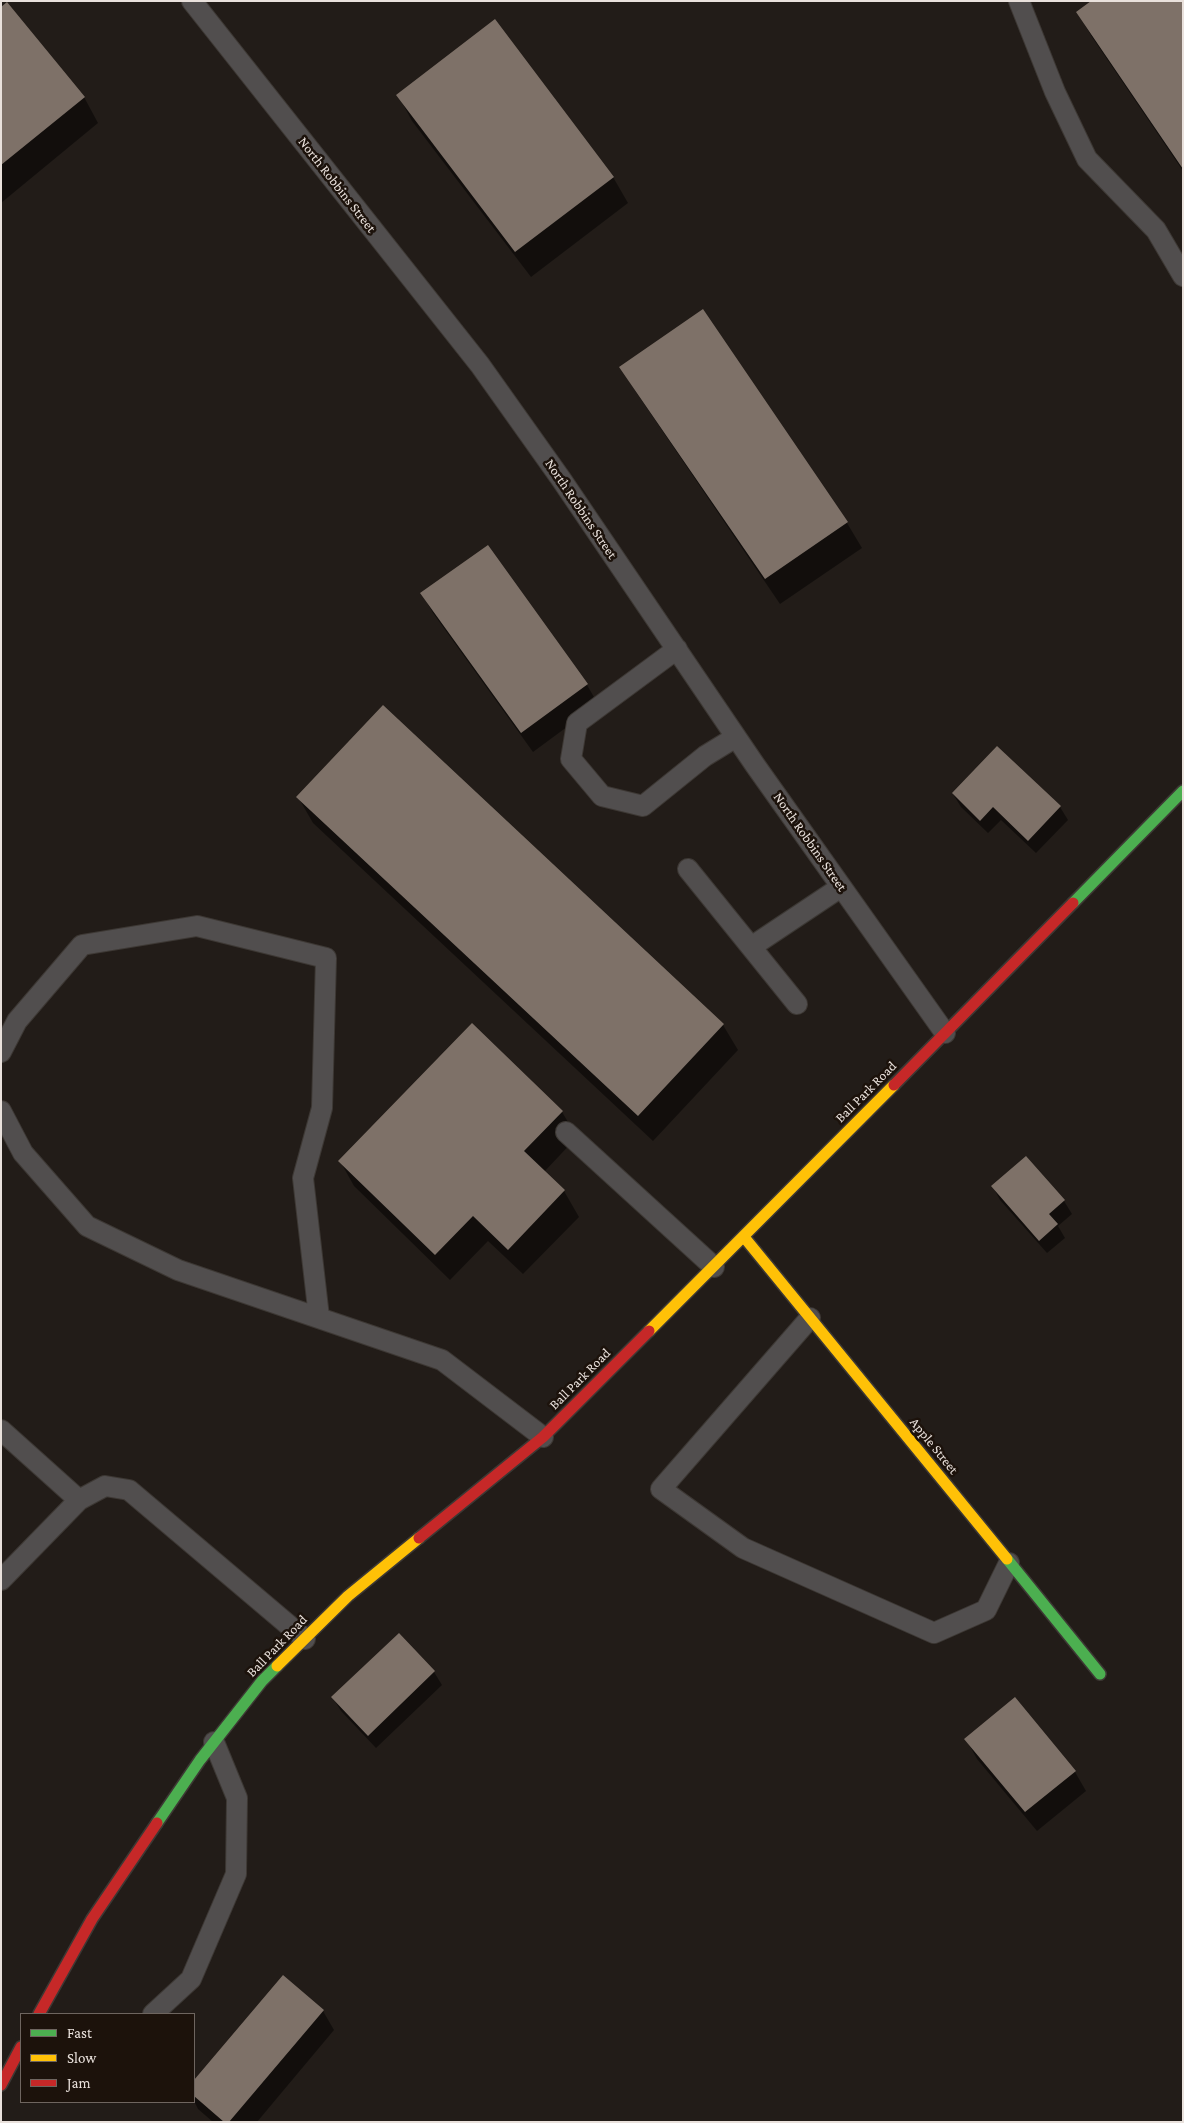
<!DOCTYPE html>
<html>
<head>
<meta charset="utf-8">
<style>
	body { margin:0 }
	#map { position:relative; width:1184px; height:2123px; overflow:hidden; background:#221c18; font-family:"Crimson Pro",serif }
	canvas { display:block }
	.frame { position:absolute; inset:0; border:2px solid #e9e1dc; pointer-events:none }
	.legend { position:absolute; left:20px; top:2013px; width:175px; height:90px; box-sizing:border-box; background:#1c120b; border:1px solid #6e655f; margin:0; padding:6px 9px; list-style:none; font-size:15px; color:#e9e1dc }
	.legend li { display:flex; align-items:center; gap:10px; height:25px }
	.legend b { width:25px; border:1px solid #6e655f }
</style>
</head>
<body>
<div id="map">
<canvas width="1184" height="2123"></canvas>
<div class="frame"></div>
<ul class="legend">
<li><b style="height:6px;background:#4caf50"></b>Fast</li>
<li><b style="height:6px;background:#ffc107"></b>Slow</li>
<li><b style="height:6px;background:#c62828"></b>Jam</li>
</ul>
</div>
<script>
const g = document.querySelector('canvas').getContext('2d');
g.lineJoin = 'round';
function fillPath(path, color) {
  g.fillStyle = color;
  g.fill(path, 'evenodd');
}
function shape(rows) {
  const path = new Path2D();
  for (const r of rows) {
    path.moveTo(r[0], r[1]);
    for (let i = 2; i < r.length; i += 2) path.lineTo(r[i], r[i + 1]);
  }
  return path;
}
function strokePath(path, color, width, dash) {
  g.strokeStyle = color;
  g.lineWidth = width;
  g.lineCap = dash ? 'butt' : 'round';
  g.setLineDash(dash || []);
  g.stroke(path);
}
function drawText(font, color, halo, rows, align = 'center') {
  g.font = font + ' "Crimson Pro",serif';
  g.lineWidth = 5;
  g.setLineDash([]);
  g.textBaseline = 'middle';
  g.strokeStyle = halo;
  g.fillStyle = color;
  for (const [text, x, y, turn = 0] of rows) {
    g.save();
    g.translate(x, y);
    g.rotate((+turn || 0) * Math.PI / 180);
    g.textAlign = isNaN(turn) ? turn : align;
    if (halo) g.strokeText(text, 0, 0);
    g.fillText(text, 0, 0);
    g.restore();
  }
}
fillPath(shape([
	[1183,1,1183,171,1092,37,1077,12],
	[1,8,84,97,98,123,1,203],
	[398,95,613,177,628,203,531,277,412,121],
	[703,311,847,523,862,548,780,604,636,392,621,367],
	[487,547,587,685,598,704,533,752,433,613,422,594],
	[953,794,1060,807,1068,820,1036,853,1001,820,988,833,961,807],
	[298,797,723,1025,738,1050,653,1141,313,823],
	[562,1112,577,1137,544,1172,564,1191,579,1217,523,1274,488,1241,450,1280,354,1186,340,1161],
	[1026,1158,1064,1201,1072,1214,1058,1226,1065,1238,1047,1253,1000,1200,993,1187],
	[399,1635,434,1672,442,1685,376,1748,341,1711,333,1698],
	[966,1739,1075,1772,1086,1791,1037,1831,977,1759],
	[283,1977,323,2011,334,2030,257,2122,213,2122,198,2109,194,2101,194,2082]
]), '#0007');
fillPath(shape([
	[1091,1,1183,1,1183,169,1076,12],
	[7,2,85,97,1,165,1,7],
	[495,19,614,177,515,252,396,95],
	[703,309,848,522,765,579,619,367],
	[488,545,588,684,521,733,420,593],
	[383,705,724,1024,638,1116,296,797],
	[997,746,1061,806,1028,841,993,807,980,821,952,793],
	[472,1023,563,1111,524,1151,565,1190,508,1250,473,1216,435,1255,338,1161],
	[1026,1156,1065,1200,1049,1214,1058,1224,1039,1241,991,1186],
	[399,1633,435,1671,368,1736,331,1697],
	[1015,1697,1076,1771,1025,1812,964,1739],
	[283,1975,324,2010,229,2122,224,2122,194,2096,194,2080]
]), '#7e7168');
const lane = shape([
	[192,1,480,365,561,479,755,765,945,1033],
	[1019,1,1055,92,1087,159,1156,230,1183,276],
	[677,649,577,723,571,759,602,796,643,806,705,756,736,737],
	[688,869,751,947],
	[797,1004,751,947,841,887],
	[1,1052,17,1021,82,945,197,926,326,958,322,1108,303,1178,319,1317],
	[1,1111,23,1153,87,1226,178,1270,442,1360,543,1437],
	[566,1132,714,1267],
	[810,1318,661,1489,743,1548,934,1633,986,1610,1009,1563],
	[1,1430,79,1500,105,1486,129,1490,305,1639],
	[1,1580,79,1500],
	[153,2014,191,1979,236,1874,237,1798,214,1742]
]);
const fast = shape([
	[1073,903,1183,791],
	[1007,1559,1100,1674],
	[157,1823,200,1760,262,1681,277,1666]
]);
const slow = shape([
	[744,1237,1007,1559],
	[649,1331,894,1085],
	[277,1666,348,1596,419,1538]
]);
const jam = shape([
	[894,1085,1073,903],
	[419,1538,543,1437,649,1331],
	[39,2014,92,1919,157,1823],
	[1,2085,21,2047]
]);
strokePath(lane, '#3d3834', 22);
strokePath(fast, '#3d3834', 14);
strokePath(slow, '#3d3834', 14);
strokePath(jam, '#3d3834', 14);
strokePath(lane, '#514e4e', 20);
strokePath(fast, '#4caf50', 11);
strokePath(slow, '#ffc107', 11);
strokePath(jam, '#c62828', 11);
drawText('14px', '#e9e1dc', '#1c120b', [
	["North Robbins Street",337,185,52],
	["North Robbins Street",581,509,56],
	["North Robbins Street",810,842,55],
	["Ball Park Road",866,1092,-45],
	["Ball Park Road",580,1379,-45],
	["Apple Street",934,1446,51],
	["Ball Park Road",277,1646,-46]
]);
</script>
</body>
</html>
